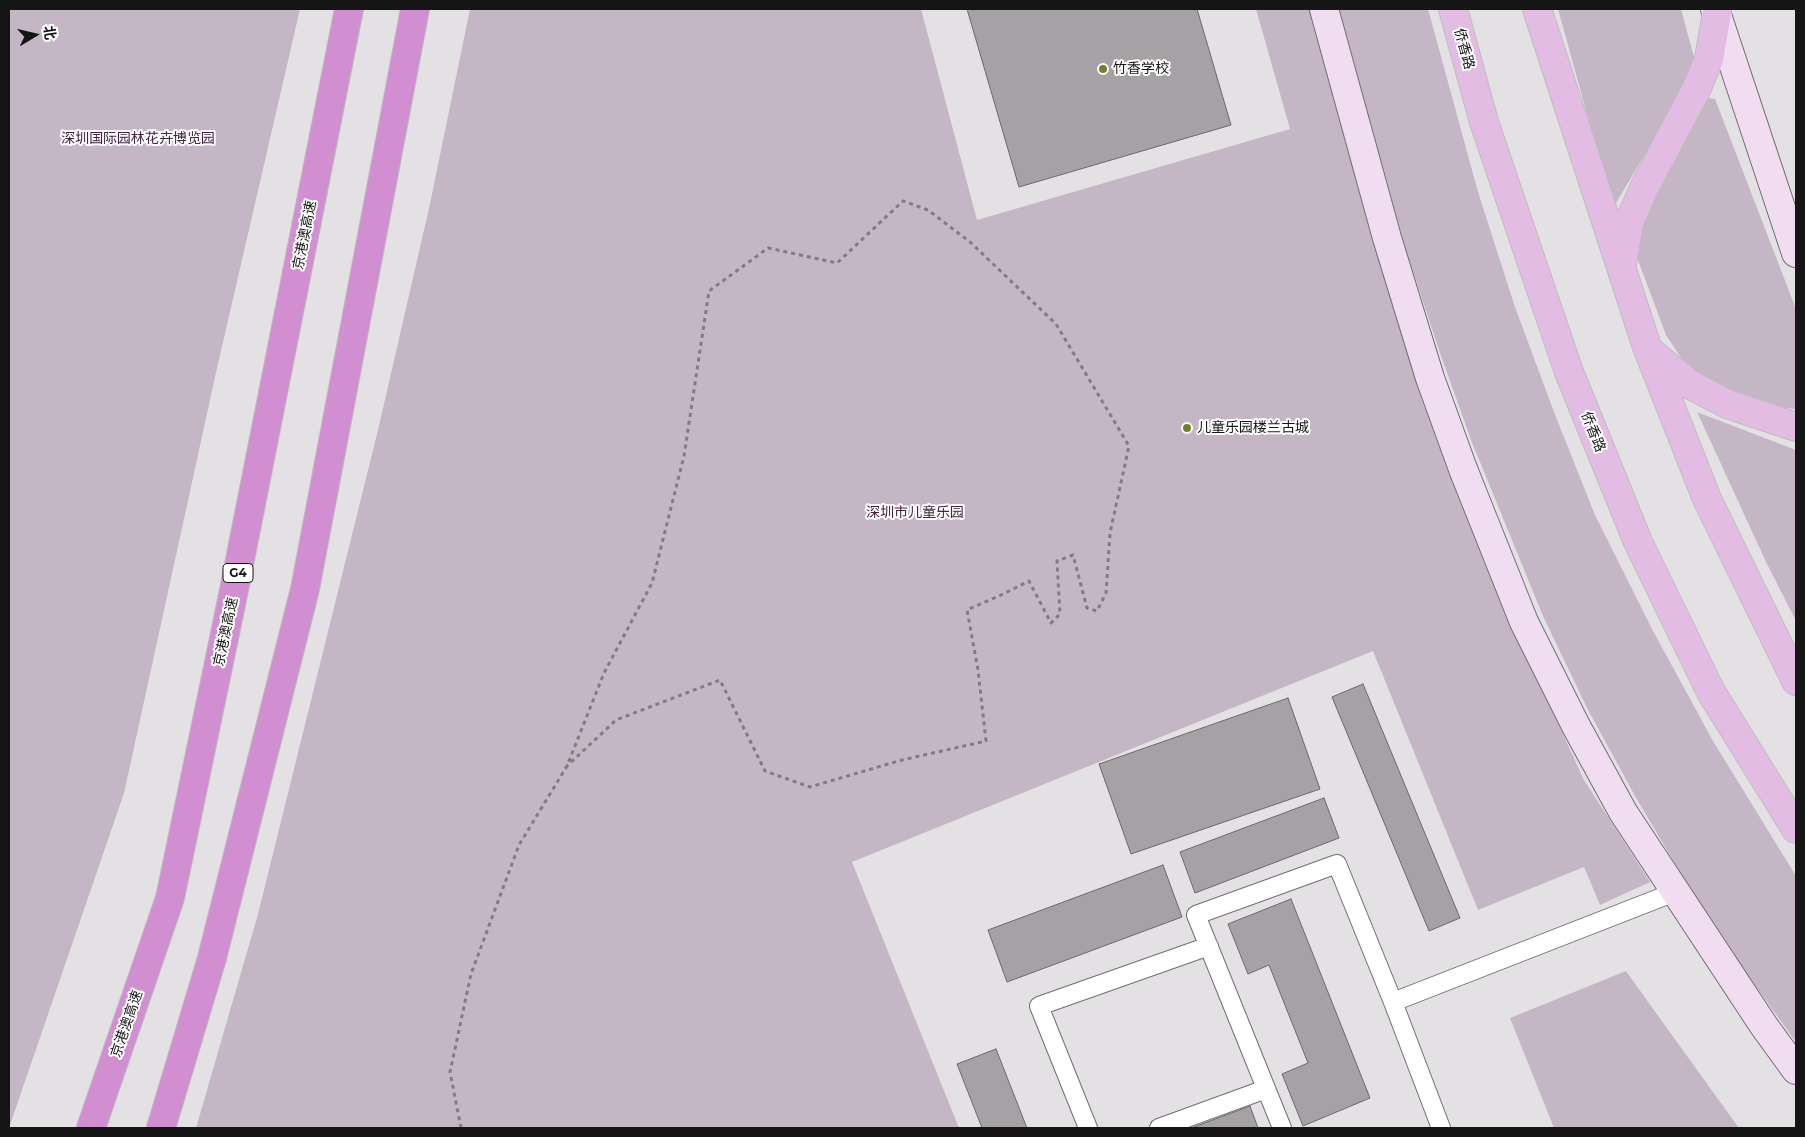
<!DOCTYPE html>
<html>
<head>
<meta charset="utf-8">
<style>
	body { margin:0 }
	#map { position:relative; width:1805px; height:1137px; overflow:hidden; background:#e4e1e4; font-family:Montserrat,"Noto Sans SC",sans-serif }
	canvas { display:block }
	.frame { position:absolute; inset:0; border:10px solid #161516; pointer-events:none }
	.north { position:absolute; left:10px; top:10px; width:50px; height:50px; -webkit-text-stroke:4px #fff; paint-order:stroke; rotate:81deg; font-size:14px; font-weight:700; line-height:20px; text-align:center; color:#161516 }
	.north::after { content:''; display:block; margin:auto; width:18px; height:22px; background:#161516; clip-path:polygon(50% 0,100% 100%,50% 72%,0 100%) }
</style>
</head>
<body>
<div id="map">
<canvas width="1805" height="1137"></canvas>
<div class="frame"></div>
<div class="north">北</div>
</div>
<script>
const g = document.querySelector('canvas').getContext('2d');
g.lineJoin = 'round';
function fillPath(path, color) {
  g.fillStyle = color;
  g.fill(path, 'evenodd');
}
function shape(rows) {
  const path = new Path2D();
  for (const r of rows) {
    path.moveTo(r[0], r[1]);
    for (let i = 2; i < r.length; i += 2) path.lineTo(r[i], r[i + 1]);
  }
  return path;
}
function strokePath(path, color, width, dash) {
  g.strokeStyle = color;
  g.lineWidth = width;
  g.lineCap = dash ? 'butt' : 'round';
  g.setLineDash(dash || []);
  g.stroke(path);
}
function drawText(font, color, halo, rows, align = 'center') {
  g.font = font + ' Montserrat,"Noto Sans SC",sans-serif';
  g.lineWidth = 4;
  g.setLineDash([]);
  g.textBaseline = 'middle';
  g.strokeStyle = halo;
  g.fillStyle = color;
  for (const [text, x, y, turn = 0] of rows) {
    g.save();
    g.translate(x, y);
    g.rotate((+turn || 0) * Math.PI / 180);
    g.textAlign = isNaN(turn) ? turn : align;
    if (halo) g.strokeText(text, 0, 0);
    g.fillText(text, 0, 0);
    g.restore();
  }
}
fillPath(shape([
	[9,9,300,9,217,368,124,793,9,1128],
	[470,9,921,9,977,220,1290,129,1256,9,1313,9,1414,362,1484,562,1584,780,1650,882,1600,905,1584,867,1478,910,1373,651,852,862,959,1128,196,1128,258,914,378,430,430,204],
	[1338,9,1428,9,1478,192,1515,307,1554,412,1595,515,1652,629,1713,741,1796,876,1796,1042,1746,973,1687,884,1635,796,1587,708,1543,616,1471,440,1439,350,1408,256,1380,161],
	[1558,9,1681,9,1695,61,1681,94,1613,208],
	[1708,98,1715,99,1796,309,1796,409,1774,407,1744,399,1689,370,1666,335,1636,255,1642,225,1680,140],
	[1697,412,1796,450,1796,621,1767,564],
	[1626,971,1651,1006,1739,1128,1554,1128,1510,1018]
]), '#c5b6c5');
const building = shape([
	[967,9,1197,9,1231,125,1019,187,967,9],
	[1363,684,1460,918,1429,931,1332,697,1363,684],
	[1288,698,1320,789,1131,854,1099,764,1288,698],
	[1324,798,1339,838,1195,893,1180,852,1324,798],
	[1163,865,1182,917,1007,982,988,930,1163,865],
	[1291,899,1370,1098,1303,1126,1282,1074,1308,1063,1269,965,1248,974,1228,924,1291,899],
	[996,1049,1027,1128,982,1128,957,1064,996,1049],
	[1250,1106,1258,1128,1191,1128,1250,1106]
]);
fillPath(building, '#a5a1a5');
strokePath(building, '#6b686b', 1);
const service = shape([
	[1393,1002,1675,892],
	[1088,1128,1039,1006,1209,946],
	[1159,1128,1266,1089],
	[1282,1128,1196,915,1337,864,1393,1002,1441,1128]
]);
const secondary = shape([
	[1324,9,1387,238,1430,378,1463,469,1524,622,1576,726,1623,812,1764,1026,1796,1070],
	[1715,9,1796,253]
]);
const primary = shape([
	[1453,9,1484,122,1569,372,1638,542,1711,692,1796,829],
	[1537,9,1647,347,1707,499,1796,681],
	[1622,264,1629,222,1645,186,1696,90,1709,59,1717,13],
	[1651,352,1689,384,1727,404,1796,427]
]);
const motorway = shape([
	[91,1128,170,898,233,595,349,9],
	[161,1128,212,958,305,589,415,9]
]);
strokePath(service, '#716e71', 20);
strokePath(secondary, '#716e71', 30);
strokePath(primary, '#bebdbe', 30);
strokePath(motorway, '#bebdbe', 30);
strokePath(shape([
	[461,1128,450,1072,471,974,519,845,567,766,604,673,652,583,684,456,709,291,768,248,837,263,903,201,928,210,970,242,1056,324,1129,446,1110,533,1106,593,1097,611,1087,608,1073,555,1057,561,1060,614,1051,623,1029,581,1001,595,967,610,978,670,986,741,902,760,810,787,765,771,720,680,616,720,567,766]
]), '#7f7d7f', 3, [4, 4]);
strokePath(service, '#fff', 18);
strokePath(secondary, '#f1ddf2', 28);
strokePath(primary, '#e3bce4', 28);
strokePath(motorway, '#d18fd2', 28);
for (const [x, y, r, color] of [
	[1103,69,5,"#737e2a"],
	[1187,428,5,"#737e2a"]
]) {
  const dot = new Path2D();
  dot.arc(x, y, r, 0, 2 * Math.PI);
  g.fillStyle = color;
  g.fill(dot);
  strokePath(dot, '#fff', 2);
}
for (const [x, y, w] of [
	[238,573,30]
]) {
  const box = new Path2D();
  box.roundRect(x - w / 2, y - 9.5, w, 19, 4);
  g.fillStyle = '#fff';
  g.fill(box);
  strokePath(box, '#161516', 1);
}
drawText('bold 12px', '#161516', null, [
	["G4",238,573]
]);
drawText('14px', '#161516', '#fff', [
	["侨香路",1464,49,75],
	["京港澳高速",305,235,-79],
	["侨香路",1593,432,68],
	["京港澳高速",226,632,-78],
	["京港澳高速",127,1024,-71]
]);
drawText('14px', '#161516', '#fff', [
	["竹香学校",1113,69],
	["儿童乐园楼兰古城",1197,428]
], 'left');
drawText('14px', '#432244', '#fff', [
	["深圳国际园林花卉博览园",138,139],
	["深圳市儿童乐园",915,513]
]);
</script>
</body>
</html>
